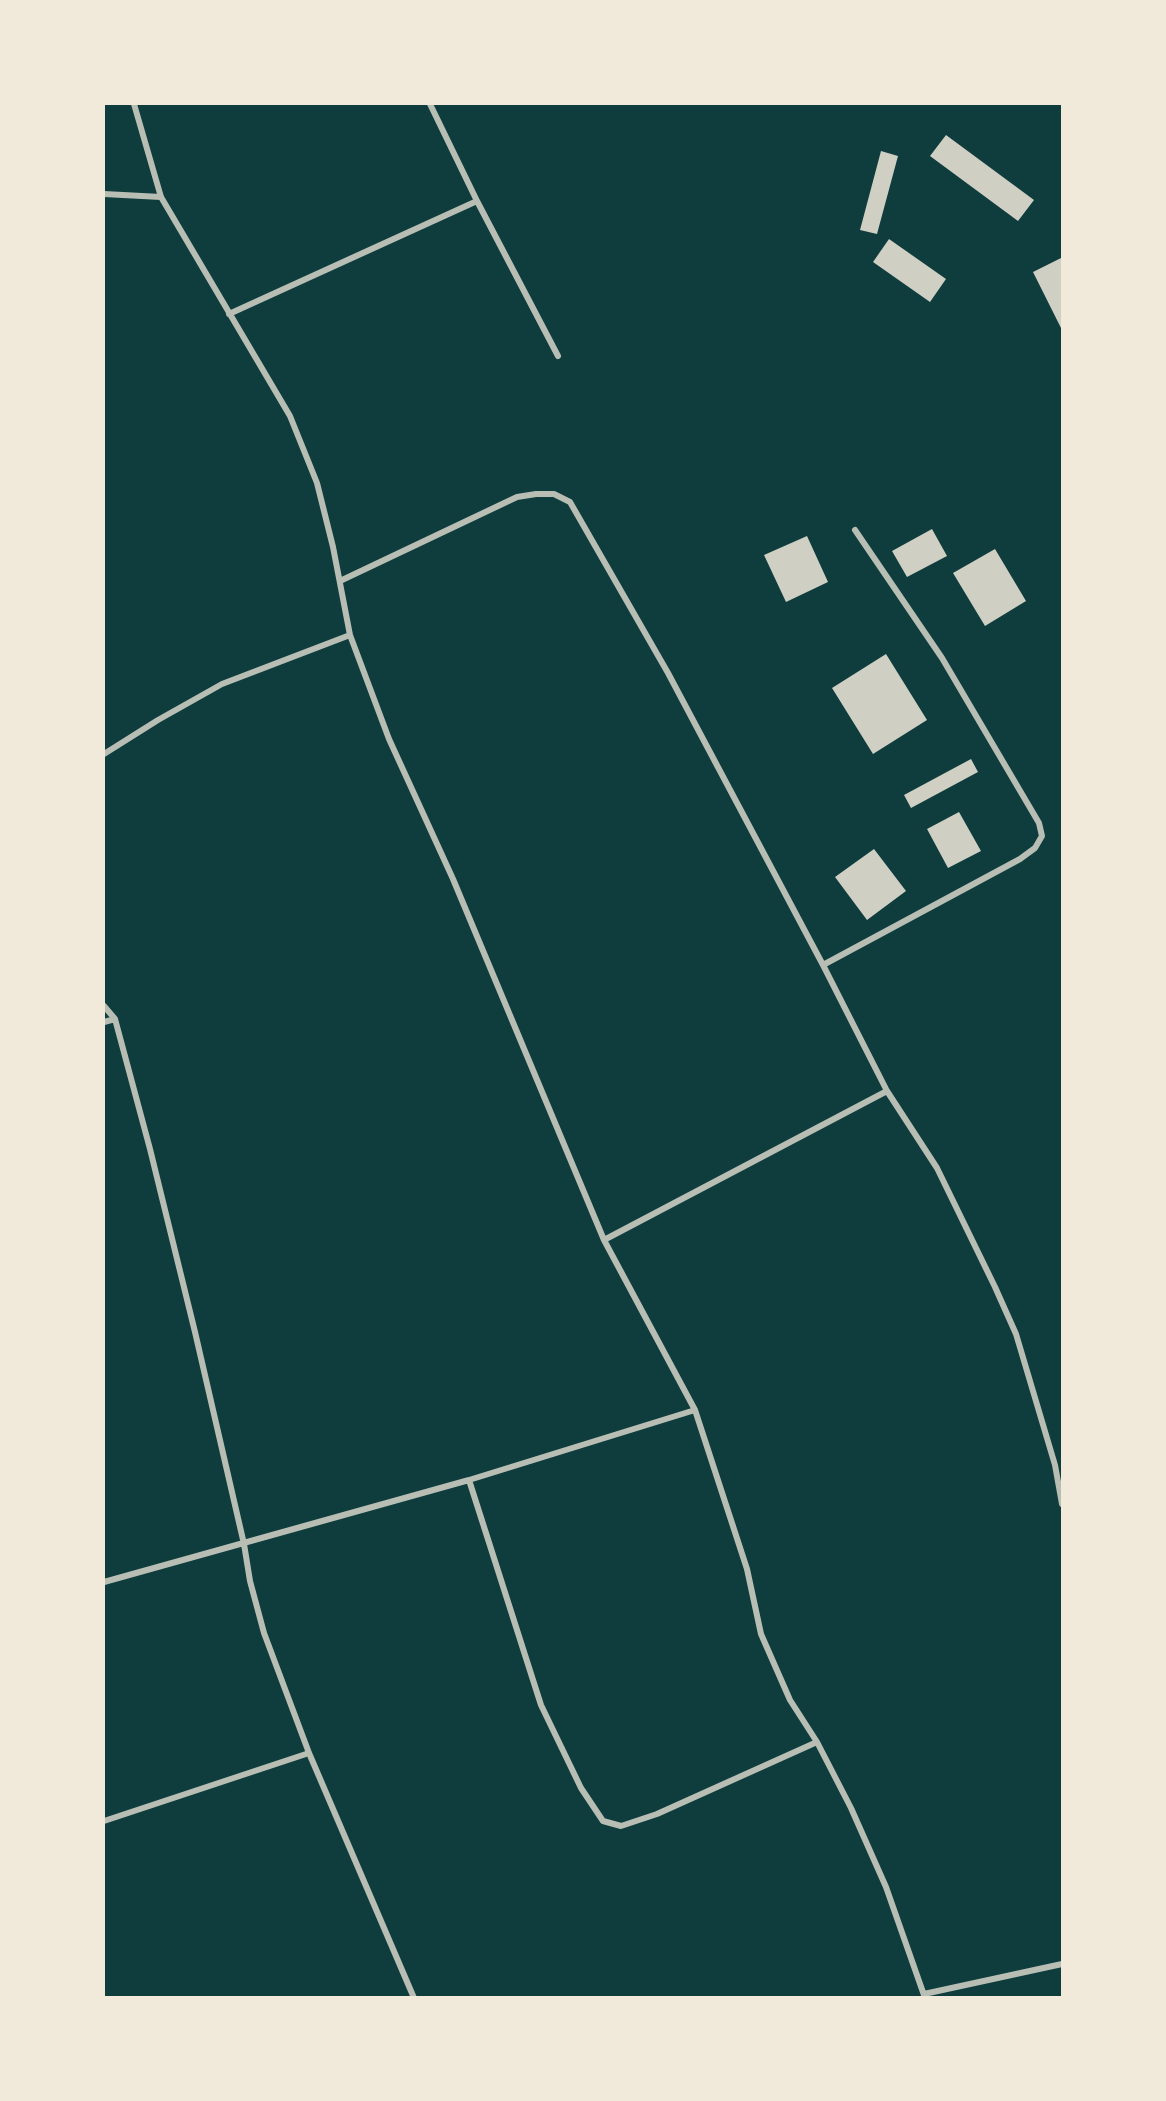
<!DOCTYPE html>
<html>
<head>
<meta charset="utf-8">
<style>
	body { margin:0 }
	#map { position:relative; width:1166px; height:2101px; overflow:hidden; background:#0f3d3e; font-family:"Titillium Web",sans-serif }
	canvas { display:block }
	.frame { position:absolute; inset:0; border:105px solid #f1e9da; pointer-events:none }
</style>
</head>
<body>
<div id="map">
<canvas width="1166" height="2101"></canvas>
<div class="frame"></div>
</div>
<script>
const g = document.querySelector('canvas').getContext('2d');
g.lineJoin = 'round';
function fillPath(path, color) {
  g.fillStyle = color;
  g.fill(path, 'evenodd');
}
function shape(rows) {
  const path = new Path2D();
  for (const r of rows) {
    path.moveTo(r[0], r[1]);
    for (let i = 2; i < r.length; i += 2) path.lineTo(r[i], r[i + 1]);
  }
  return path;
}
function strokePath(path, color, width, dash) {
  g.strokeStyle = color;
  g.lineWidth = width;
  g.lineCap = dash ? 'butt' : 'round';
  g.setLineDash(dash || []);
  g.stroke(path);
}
fillPath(shape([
	[946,135,1034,200,1018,221,930,156],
	[881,151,898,156,877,234,860,230],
	[889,239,946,279,930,302,873,262],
	[1061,258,1062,261,1062,330,1033,272],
	[932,529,947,556,907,577,892,551],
	[807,536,828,582,786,602,764,555],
	[995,549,1026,601,985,626,953,573],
	[886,654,927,720,873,754,832,688],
	[971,759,978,772,911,808,904,795],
	[959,812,981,851,948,868,927,829],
	[874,849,906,891,867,920,835,877]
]), '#cfcfc3');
strokePath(shape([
	[134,104,161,197,290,416,317,483,333,547,350,635,389,739,453,879,604,1240,695,1410,747,1569,761,1634,790,1700,817,1742,851,1808,886,1887,925,1998],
	[430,104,477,201,558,356],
	[104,194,161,197],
	[229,314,477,201],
	[340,581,517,497,536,494,554,494,570,502,668,673,823,965,887,1091,937,1168,995,1287,1016,1334,1055,1465,1062,1504],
	[104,754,158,720,222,684,350,635],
	[823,965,1020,859,1035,848,1042,836,1039,823,942,658,855,530],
	[104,1006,115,1019,150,1149,195,1332,244,1544,250,1581,264,1633,309,1753,414,1998],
	[104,1022,115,1019],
	[604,1240,887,1091],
	[469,1480,541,1705,581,1788,603,1821,621,1826,657,1814,817,1742],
	[104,1582,469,1480,695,1410],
	[104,1821,309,1753],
	[924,1994,1062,1964]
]), '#b8beb3', 6);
</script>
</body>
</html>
